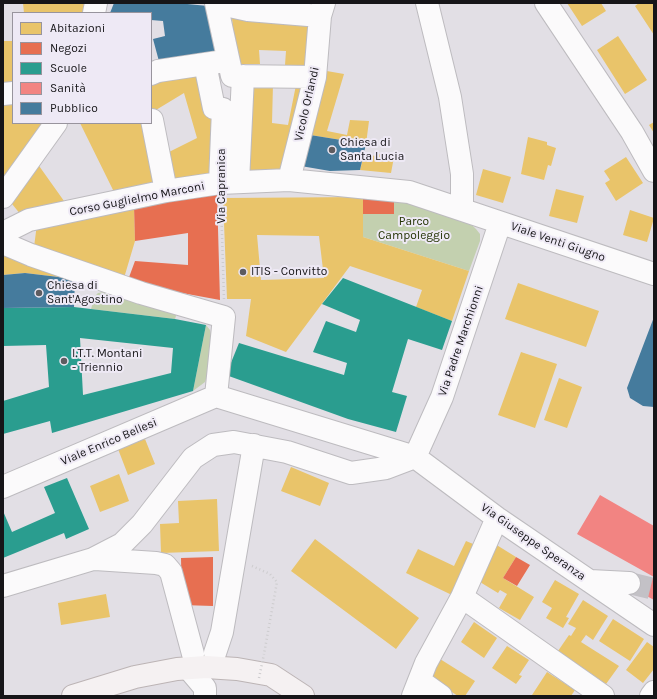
<!DOCTYPE html>
<html>
<head>
<meta charset="utf-8">
<style>
	body { margin:0 }
	#map { position:relative; width:657px; height:699px; overflow:hidden; background:#e2dfe5; font-family:Karla,sans-serif }
	canvas { display:block }
	.frame { position:absolute; inset:0; border:4px solid #161518; pointer-events:none }
	.legend { position:absolute; left:12px; top:12px; width:140px; height:112px; box-sizing:border-box; background:#eee9f5; border:1px solid #98949d; margin:0; padding:5px 7px; list-style:none; font-size:12px; color:#161518 }
	.legend li { display:flex; align-items:center; gap:8px; height:20px }
	.legend b { width:20px; border:1px solid #98949d }
</style>
</head>
<body>
<div id="map">
<canvas width="657" height="699"></canvas>
<div class="frame"></div>
<ul class="legend">
<li><b style="height:11px;background:#e9c46a"></b>Abitazioni</li>
<li><b style="height:11px;background:#e76f51"></b>Negozi</li>
<li><b style="height:11px;background:#2a9d8f"></b>Scuole</li>
<li><b style="height:11px;background:#f28482"></b>Sanità</li>
<li><b style="height:11px;background:#457b9d"></b>Pubblico</li>
</ul>
</div>
<script>
const g = document.querySelector('canvas').getContext('2d');
g.lineJoin = 'round';
function fillPath(path, color) {
  g.fillStyle = color;
  g.fill(path, 'evenodd');
}
function shape(rows) {
  const path = new Path2D();
  for (const r of rows) {
    path.moveTo(r[0], r[1]);
    for (let i = 2; i < r.length; i += 2) path.lineTo(r[i], r[i + 1]);
  }
  return path;
}
function strokePath(path, color, width, dash) {
  g.strokeStyle = color;
  g.lineWidth = width;
  g.lineCap = dash ? 'butt' : 'round';
  g.setLineDash(dash || []);
  g.stroke(path);
}
function drawText(font, color, halo, rows, align = 'center') {
  g.font = font + ' Karla,sans-serif';
  g.lineWidth = 4;
  g.setLineDash([]);
  g.textBaseline = 'middle';
  g.strokeStyle = halo;
  g.fillStyle = color;
  for (const [text, x, y, turn = 0] of rows) {
    g.save();
    g.translate(x, y);
    g.rotate((+turn || 0) * Math.PI / 180);
    g.textAlign = isNaN(turn) ? turn : align;
    if (halo) g.strokeText(text, 0, 0);
    g.fillText(text, 0, 0);
    g.restore();
  }
}
fillPath(shape([
	[394,196,470,223,476,229,480,234,480,241,469,271,363,237,363,214,394,214],
	[105,292,176,314,176,316,175,319,91,309,95,296,98,293],
	[206,325,210,330,212,344,208,374,205,382,193,391]
]), '#c3d0af');
fillPath(shape([
	[23,3,88,3,85,13,24,13],
	[567,3,601,3,606,11,582,26],
	[639,3,654,3,654,35,635,6],
	[232,18,309,22,305,67,285,65,286,51,259,50,260,64,236,64],
	[618,36,647,80,625,94,597,50],
	[4,41,13,41,13,87,3,87],
	[201,68,213,111,218,174,168,181,163,155,197,138,184,93,151,113,151,78],
	[321,70,344,74,327,131,347,135,350,120,369,121,366,144,304,134],
	[246,84,273,84,272,123,288,125,296,85,310,84,287,172,241,173],
	[3,99,13,99,13,123,43,123,3,179],
	[654,122,654,133,649,125],
	[80,123,149,123,161,184,114,192],
	[528,137,547,142,547,145,556,148,551,166,548,165,544,180,521,174],
	[380,154,394,157,391,173,360,170,364,155,377,156],
	[626,157,643,183,616,201,605,183,610,180,604,171],
	[37,163,64,201,21,215,8,199],
	[483,169,511,177,503,203,476,195],
	[556,189,584,196,577,223,549,216],
	[363,197,363,237,469,271,452,321,416,307,422,290,350,266,286,352,246,336,251,299,227,299,223,198],
	[257,235,319,236,324,278,261,280],
	[134,206,135,241,124,278,34,247,37,224],
	[630,210,654,218,647,242,623,235],
	[3,255,75,277,75,279,25,273,3,275],
	[518,283,599,311,586,347,505,319],
	[521,352,557,364,535,428,498,415],
	[559,378,582,387,567,428,544,420],
	[145,439,155,464,128,475,118,449],
	[291,467,329,483,320,506,281,491],
	[119,474,129,501,100,512,90,486],
	[217,499,219,551,161,553,160,524,179,523,178,501],
	[315,539,419,618,396,649,291,571],
	[466,541,478,546,454,596,406,573,418,549,454,566],
	[495,544,516,557,503,578,534,597,520,620,499,608,507,594,500,590,498,593,475,579],
	[555,580,579,594,566,617,569,618,563,628,546,618,552,608,542,602],
	[106,594,110,617,61,625,58,603],
	[583,600,608,616,593,640,586,635,581,642,619,666,606,684,558,651,569,635,571,636,576,628,568,624],
	[613,619,644,639,630,661,599,641],
	[474,622,497,638,484,658,461,642],
	[647,642,654,647,654,669,643,683,626,670],
	[507,646,529,660,519,675,522,676,516,684,492,668],
	[440,659,475,681,465,696,458,696,429,677],
	[547,672,575,690,571,696,532,695]
]), '#e9c46a');
fillPath(shape([
	[217,193,220,300,144,286,128,280,135,261,188,265,188,233,135,241,134,206],
	[394,196,394,214,363,214,363,197],
	[213,557,213,606,182,605,181,558],
	[516,557,530,565,517,586,503,578]
]), '#e76f51');
fillPath(shape([
	[343,278,452,321,442,350,408,339,392,392,407,396,396,432,348,419,226,375,239,343,344,375,347,363,313,352,326,321,356,332,360,320,322,304],
	[74,307,175,319,206,325,193,391,52,433,50,421,3,434,3,401,49,387,46,345,3,346,3,308],
	[80,338,173,348,171,373,83,395],
	[67,478,89,529,66,539,64,533,3,558,3,511,12,532,55,513,44,487]
]), '#2a9d8f');
fillPath(shape([
	[600,495,654,526,654,577,577,534],
	[629,577,654,578,654,600,643,594,629,591]
]), '#f28482');
fillPath(shape([
	[114,3,177,3,208,6,216,58,160,65,153,39,165,36,163,21,151,20,151,13,110,13],
	[304,134,366,144,360,170,330,171,295,165],
	[25,273,75,279,74,307,3,308,3,275],
	[654,317,654,407,643,406,630,398,627,388]
]), '#457b9d');
strokePath(shape([
	[629,583,654,589]
]), '#c3c1c6', 22, [22, 11]);
const minor = shape([
	[427,3,450,97,462,174,462,209],
	[546,3,632,132,654,171],
	[94,13,96,3],
	[205,64,214,108,223,109,220,183],
	[151,74,158,71,218,62],
	[315,77,232,76,216,3,248,10,320,16],
	[3,94,13,93],
	[152,120,166,191],
	[289,180,315,77,320,16,324,3],
	[238,182,243,76],
	[3,197,56,123],
	[3,233,29,220,166,191,220,183,289,180,409,192,654,274],
	[3,243,31,255,141,293,224,317,216,396],
	[216,396,415,457,497,518,654,625],
	[415,457,442,397,500,223],
	[3,487,216,396],
	[95,559,156,563,165,565,171,572,193,654],
	[590,581,629,583],
	[3,586,93,559,122,544,142,524,193,458,213,445,234,442,287,452,351,473,386,468,415,457],
	[462,597,603,696],
	[215,653,222,632,254,445],
	[188,668,205,688,205,696],
	[420,681,441,696],
	[413,696,426,663,462,597,497,518],
	[651,696,654,692]
]);
const major = shape([
	[73,696,135,677,177,669,206,667,237,669,271,675,303,696]
]);
strokePath(minor, '#bdbbbf', 24);
strokePath(major, '#bcb4b5', 24);
strokePath(shape([
	[221,202,224,299],
	[252,566,270,574,277,582,264,654]
]), '#cdccce', 2.5, [1, 3]);
strokePath(minor, '#fbfafb', 22);
strokePath(major, '#f5f1f2', 22);
strokePath(shape([
	[259,678,264,654]
]), '#cdccce', 2.5, [1, 3]);
for (const [x, y, r, color] of [
	[332,150,4,"#5d5c60"],
	[243,272,4,"#5d5c60"],
	[39,293,4,"#5d5c60"],
	[64,361,4,"#5d5c60"]
]) {
  const dot = new Path2D();
  dot.arc(x, y, r, 0, 2 * Math.PI);
  g.fillStyle = color;
  g.fill(dot);
  strokePath(dot, '#eee9f5', 1.5);
}
drawText('12px', '#161518', '#eee9f5', [
	["Vicolo Orlandi",307,104,-77],
	["Via Capranica",222,186,-90],
	["Corso Guglielmo Marconi",137,199,-11],
	["Viale Venti Giugno",558,242,19],
	["Via Padre Marchionni",461,341,-71],
	["Viale Enrico Bellesi",109,442,-23],
	["Via Giuseppe Speranza",533,542,35]
]);
drawText('12px', '#161518', '#eee9f5', [
	["Chiesa di",340,143],
	["Santa Lucia",340,157],
	["ITIS - Convitto",251,272],
	["Chiesa di",47,286],
	["Sant'Agostino",47,300],
	["I.T.T. Montani",72,354],
	["- Triennio",72,368]
], 'left');
drawText('12px', '#243403', '#eee9f5', [
	["Parco",414,222],
	["Campoleggio",414,236]
]);
</script>
</body>
</html>
